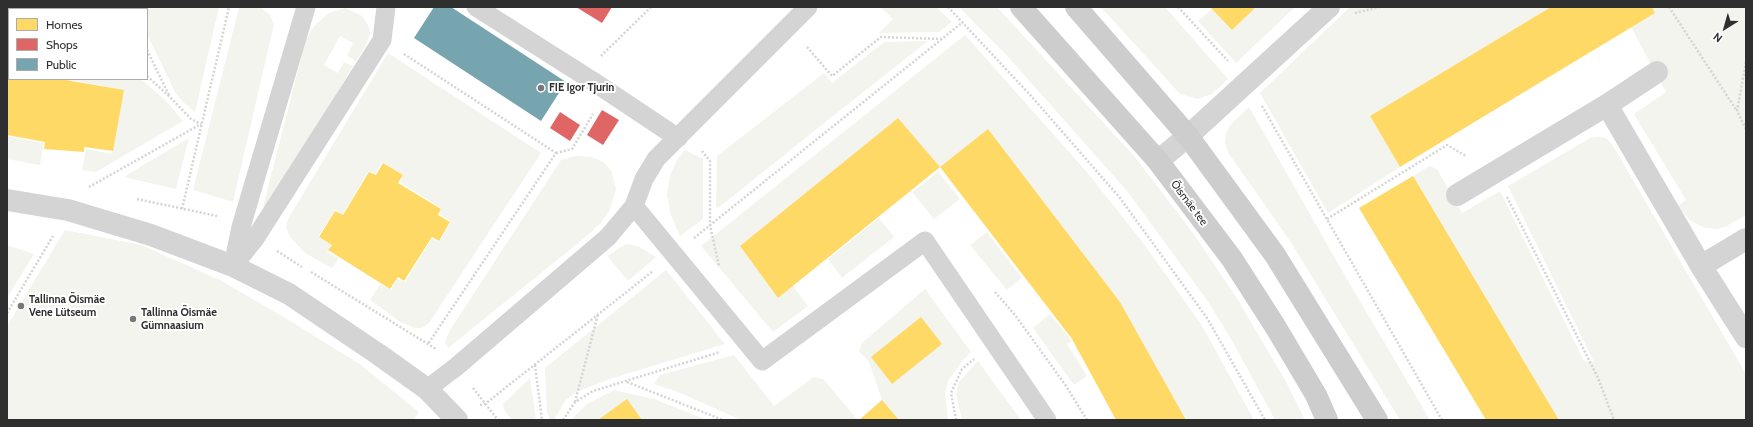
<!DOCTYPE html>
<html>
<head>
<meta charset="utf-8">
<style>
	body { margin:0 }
	#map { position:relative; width:1753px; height:427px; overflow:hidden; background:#fff; font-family:Cabin,sans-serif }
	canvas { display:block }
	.frame { position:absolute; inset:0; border:8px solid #2f2f2f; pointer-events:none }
	.legend { position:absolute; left:8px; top:8px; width:140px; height:72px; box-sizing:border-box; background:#fff; border:1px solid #acacac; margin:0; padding:5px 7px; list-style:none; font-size:12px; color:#2f2f2f }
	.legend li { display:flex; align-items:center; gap:8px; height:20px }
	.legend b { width:20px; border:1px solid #acacac }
	.north { position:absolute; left:1705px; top:8px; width:40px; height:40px; -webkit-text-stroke:3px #fff; paint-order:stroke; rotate:217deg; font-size:11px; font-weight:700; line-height:16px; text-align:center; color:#2f2f2f }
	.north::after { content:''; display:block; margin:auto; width:14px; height:18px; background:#2f2f2f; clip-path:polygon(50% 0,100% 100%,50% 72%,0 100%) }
</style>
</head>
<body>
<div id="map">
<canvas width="1753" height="427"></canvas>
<div class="frame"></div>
<ul class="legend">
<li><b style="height:11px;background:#ffd966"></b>Homes</li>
<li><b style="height:11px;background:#e06666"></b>Shops</li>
<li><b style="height:11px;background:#76a5af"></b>Public</li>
</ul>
<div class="north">N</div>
</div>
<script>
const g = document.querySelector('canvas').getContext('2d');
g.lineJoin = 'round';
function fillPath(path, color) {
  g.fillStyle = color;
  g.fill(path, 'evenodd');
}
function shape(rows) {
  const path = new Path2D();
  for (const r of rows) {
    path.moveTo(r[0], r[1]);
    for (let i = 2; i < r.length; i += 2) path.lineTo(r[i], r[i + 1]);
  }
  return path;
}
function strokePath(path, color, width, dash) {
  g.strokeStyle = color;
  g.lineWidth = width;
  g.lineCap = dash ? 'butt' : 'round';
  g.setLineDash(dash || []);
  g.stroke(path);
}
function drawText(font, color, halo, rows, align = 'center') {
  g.font = font + ' Cabin,sans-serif';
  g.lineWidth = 4;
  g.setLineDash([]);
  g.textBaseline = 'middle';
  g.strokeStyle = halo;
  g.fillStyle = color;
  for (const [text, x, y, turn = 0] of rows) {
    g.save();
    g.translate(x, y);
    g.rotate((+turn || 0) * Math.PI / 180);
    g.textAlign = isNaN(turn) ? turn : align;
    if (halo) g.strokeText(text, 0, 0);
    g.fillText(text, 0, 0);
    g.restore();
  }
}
fillPath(shape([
	[7,7,21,7,25,9,9,9,9,70,7,70],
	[52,7,124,7,124,9,56,9],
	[138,7,219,7,195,112,182,101,175,92,147,34,147,9,138,9],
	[239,7,260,7,270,15,274,24,233,202,193,190],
	[880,7,936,7,952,22,939,32,879,33,893,19],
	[959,7,997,7,1135,157,1195,236,1238,300,1285,380,1305,420,1275,420,1234,344,1207,300,1127,191,1010,59],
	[1101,7,1165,7,1228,79,1212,94,1198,99,1180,94],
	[1256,7,1295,7,1236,63,1198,21,1212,9,1232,30],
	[1350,7,1551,7,1370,116,1400,167,1328,213,1260,93],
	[1652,7,1746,7,1746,215,1727,226,1718,229,1702,227,1690,220,1677,206,1686,200,1634,114,1666,92,1631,27,1655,13],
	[345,8,362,16,369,27,370,33,366,45,356,61,347,56,353,43,340,36,324,65,338,73,344,62,353,66,269,205,263,207,306,39,315,25,329,13],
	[965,35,1086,171,1144,244,1201,324,1254,420,1186,420,1120,302,988,129,940,167,898,118,740,246,778,298,793,286,808,306,773,332,701,246],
	[928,41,833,116,717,209,716,206,717,156,824,73,832,83,884,42],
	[388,53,541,153,429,323,422,328,414,328,399,321,370,300,380,284,391,290,397,279,405,282,432,238,439,242,451,222,440,214,441,208,400,182,403,175,382,162,375,174,369,171,342,215,335,210,318,237,331,244,327,252,339,258,332,268,305,253,291,238,286,228,288,219],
	[66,79,141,79,165,100,183,121,96,172,82,170,86,149,112,154,123,90],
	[1249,107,1340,267,1430,420,1400,420,1290,241,1229,154,1225,143,1226,133,1231,124],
	[7,136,44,143,40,165,7,159],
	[1597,137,1606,138,1612,144,1746,374,1746,420,1559,420,1413,176,1429,166,1437,169,1462,213,1500,191,1584,361,1594,362,1508,186,1590,138],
	[189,138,176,189,124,177,145,164],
	[685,150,703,159,703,219,680,236,670,213,667,195,670,175,677,160],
	[576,156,591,157,602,161,611,170,616,189,610,209,601,223,582,240,448,348,445,342,450,330,561,160],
	[938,172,960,199,934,219,912,192],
	[879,218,894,237,842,278,828,259],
	[65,230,141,245,220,280,287,319,361,365,419,412,414,420,7,420,7,326],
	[987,232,1022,278,1007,290,970,245],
	[626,244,638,246,656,257,628,281,607,256],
	[7,245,34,254,7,298],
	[666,270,725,344,613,378,576,392,565,401,554,420,550,420,547,411,545,368],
	[925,289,971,352,963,360,948,381,945,393,948,420,899,420,882,400,869,362,859,351,862,343],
	[1050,314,1072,341,1067,344,1087,376,1074,385,1033,328],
	[734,355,774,406,814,377,823,379,858,420,741,420,678,392,654,384,660,375],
	[978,361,1021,420,962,420,956,394,959,382],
	[530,378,536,420,512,420,504,410,503,404],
	[614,390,654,399,707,420,571,420,587,404]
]), '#f3f4ed');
fillPath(shape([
	[1210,7,1256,7,1232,30],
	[1551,7,1652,7,1655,13,1400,167,1370,116],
	[7,70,9,70,9,79,60,79,124,90,113,151,84,147,84,152,44,149,45,142,7,135],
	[898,118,940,167,778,298,740,246],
	[988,129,1120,302,1186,420,1116,420,1072,339,940,167],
	[383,163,403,175,398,183,441,209,438,215,450,222,439,241,432,237,404,281,398,277,390,289,328,250,332,245,319,237,335,211,343,215,369,172,376,175],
	[1413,176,1559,420,1486,420,1359,208],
	[921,317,942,344,892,384,871,357],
	[627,399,642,420,598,420],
	[882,400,899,420,859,420]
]), '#ffd966');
fillPath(shape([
	[576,7,612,7,602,23],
	[602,110,619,120,603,145,587,135],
	[560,112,580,125,570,141,550,128]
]), '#e06666');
fillPath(shape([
	[434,7,451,7,566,82,541,121,414,38]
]), '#76a5af');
strokePath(shape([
	[37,7,41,9],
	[130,7,131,9],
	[948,7,1032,97,1120,198,1207,318,1265,420],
	[1178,7,1228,61],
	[1669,7,1737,111],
	[1355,13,1380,7],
	[807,47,832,76,881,37,942,39],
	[147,50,169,95],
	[404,54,556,153,428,344],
	[601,56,651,7],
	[1746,62,1737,111,1746,129],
	[147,76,170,97,191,119,201,124],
	[1262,106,1442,420],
	[702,151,710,161,710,225,719,266],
	[556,153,572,149,593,114],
	[89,187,201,124],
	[1507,197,1598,378,1614,420],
	[137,199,217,216],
	[182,209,229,7],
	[1327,219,1447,145,1466,156],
	[694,238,963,22],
	[277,251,302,267],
	[311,272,436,349],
	[995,292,1015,315,1066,386,1087,420],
	[7,313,53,236],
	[535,365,542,420],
	[627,382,723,420],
	[473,388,498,420],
	[575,402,598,314],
	[480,405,485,404,653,271],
	[563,420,575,402,593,391,720,352],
	[956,420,951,393,962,369,974,359]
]), '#d4d4d4', 2.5, [2, 2]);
strokePath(shape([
	[306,7,241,227,233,266,256,237,382,40,386,7],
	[476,7,591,80,678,138],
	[808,7,656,159,644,179,634,206,762,361,925,241,1047,420],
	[427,389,456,367,608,237,634,206]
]), '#d4d4d4', 19);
strokePath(shape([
	[1607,105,1701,266,1746,337],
	[1158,161,1188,136,1329,7],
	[1457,195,1607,105,1657,72],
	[7,200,68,210,151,235,233,266,289,294,378,354,427,389,457,420],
	[1701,266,1746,239]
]), '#d4d4d4', 22);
strokePath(shape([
	[1021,7,1158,161,1232,259,1275,326,1316,395,1327,420],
	[1076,7,1188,136,1275,255,1377,420]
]), '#cdcdcd', 22);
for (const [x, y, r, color] of [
	[541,88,4,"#787878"],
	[21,306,4,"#787878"],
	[133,319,4,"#787878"]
]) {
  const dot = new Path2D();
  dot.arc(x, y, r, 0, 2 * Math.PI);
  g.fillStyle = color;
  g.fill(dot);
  strokePath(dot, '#fff', 1.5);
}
drawText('bold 11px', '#2f2f2f', '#fff', [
	["FIE Igor Tjurin",549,88],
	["Tallinna Õismäe",29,300],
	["Vene Lütseum",29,313],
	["Tallinna Õismäe",141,313],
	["Gümnaasium",141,326]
], 'left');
drawText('11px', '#2f2f2f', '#fff', [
	["Õismäe tee",1189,203,53]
]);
</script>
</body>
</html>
